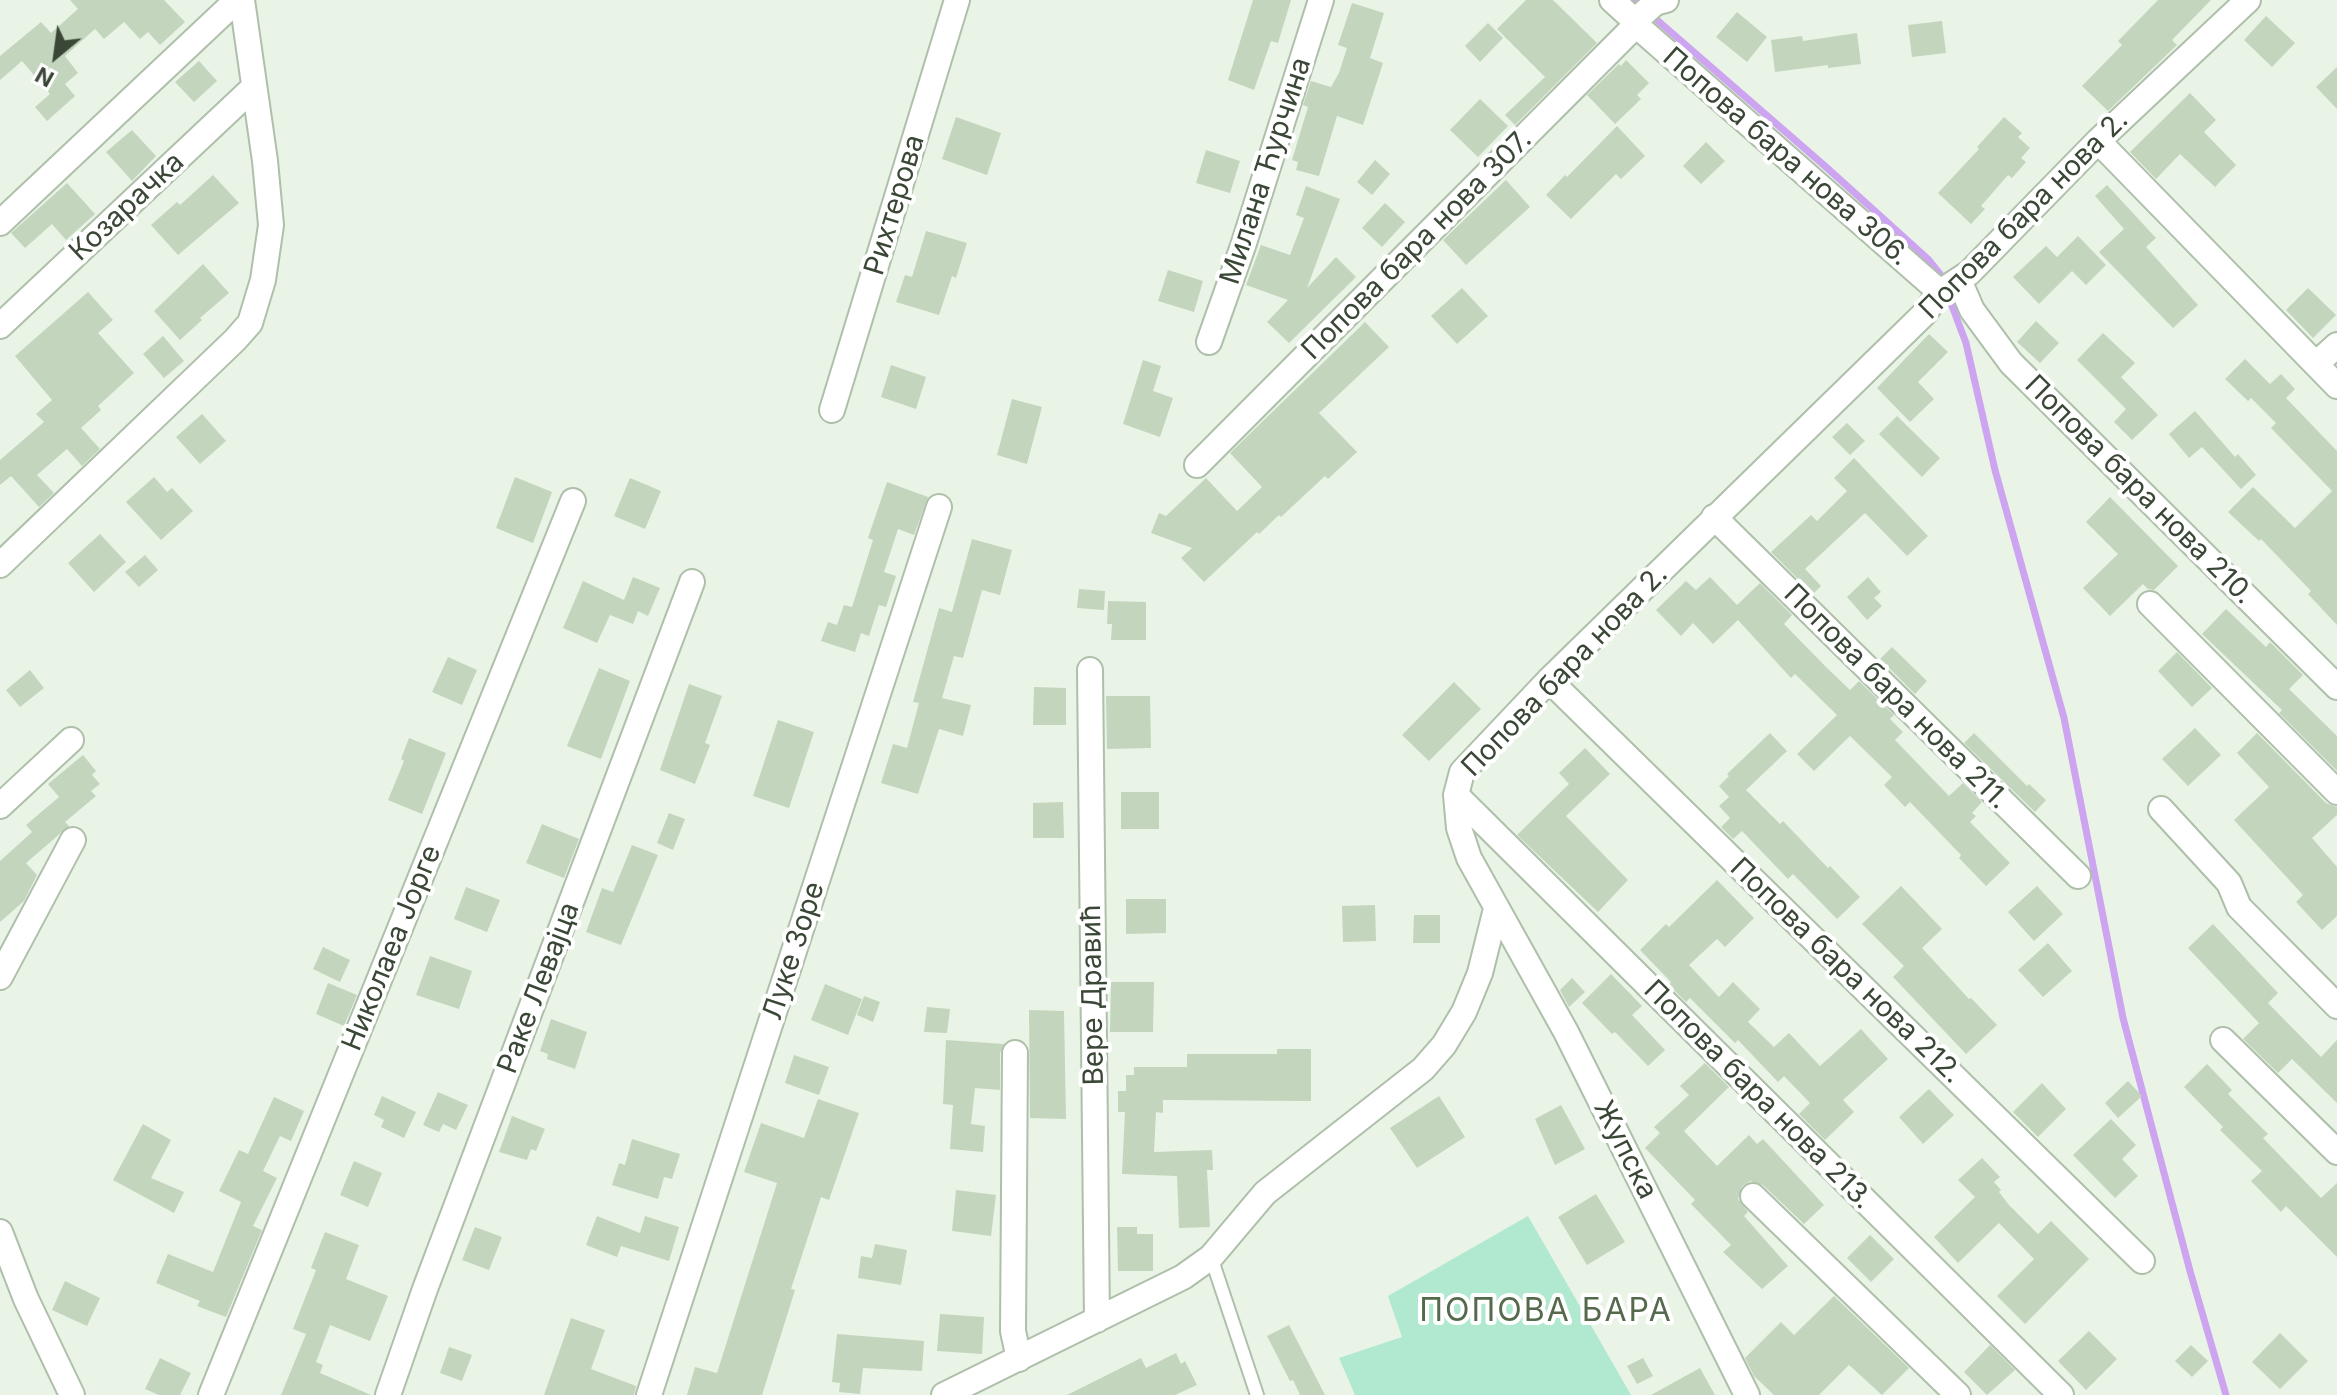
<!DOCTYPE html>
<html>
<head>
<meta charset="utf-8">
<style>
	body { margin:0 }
	#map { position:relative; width:2337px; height:1395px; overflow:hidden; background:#e9f4e7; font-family:Inter,sans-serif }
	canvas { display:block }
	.north { position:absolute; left:16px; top:16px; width:80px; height:80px; -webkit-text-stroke:6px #fff; paint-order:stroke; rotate:209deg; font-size:22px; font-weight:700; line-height:32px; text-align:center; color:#3a4736 }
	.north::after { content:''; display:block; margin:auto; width:28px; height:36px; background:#3a4736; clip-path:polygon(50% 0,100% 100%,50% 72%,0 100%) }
</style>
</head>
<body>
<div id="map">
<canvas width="2337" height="1395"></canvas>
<div class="north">N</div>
</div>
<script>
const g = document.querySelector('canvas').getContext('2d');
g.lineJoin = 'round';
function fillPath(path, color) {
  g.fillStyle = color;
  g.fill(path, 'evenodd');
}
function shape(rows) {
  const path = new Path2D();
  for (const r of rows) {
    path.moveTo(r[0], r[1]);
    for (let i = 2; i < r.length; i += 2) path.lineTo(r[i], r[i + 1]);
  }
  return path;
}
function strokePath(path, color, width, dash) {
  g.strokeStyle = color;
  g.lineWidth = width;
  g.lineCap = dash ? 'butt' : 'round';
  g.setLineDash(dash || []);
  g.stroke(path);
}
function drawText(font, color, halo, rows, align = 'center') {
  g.font = font + ' Inter,sans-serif';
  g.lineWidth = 8;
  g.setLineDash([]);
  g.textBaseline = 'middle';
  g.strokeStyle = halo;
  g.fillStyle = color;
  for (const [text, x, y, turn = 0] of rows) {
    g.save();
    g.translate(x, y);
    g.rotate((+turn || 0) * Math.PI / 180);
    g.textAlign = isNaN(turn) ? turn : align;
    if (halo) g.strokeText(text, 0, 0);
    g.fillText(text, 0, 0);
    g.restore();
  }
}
fillPath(shape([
	[1528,1216,1631,1395,1355,1395,1339,1358,1402,1337,1388,1296]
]), '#b0e8d0');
strokePath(shape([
	[1634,0,1826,167,1928,259,1940,274,1966,343,1995,470,2064,718,2123,1018,2190,1271,2226,1395]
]), '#cda4f0', 7);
fillPath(shape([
	[70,0,164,0,185,22,160,45,148,32,140,39,124,22,104,39,95,29,65,56,78,73,65,84,75,96,47,121,35,107,50,94,22,61,0,80,0,56,41,22,51,33,78,9],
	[1253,0,1291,0,1278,43,1271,41,1254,90,1228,80],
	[1526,0,1553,0,1597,43,1515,125,1505,115,1545,77,1497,29],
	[2158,0,2211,0,2172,40,2177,45,2108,111,2082,86,2122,45,2118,41],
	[1352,3,1384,13,1370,58,1383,63,1363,125,1337,116,1319,176,1296,170,1298,162,1292,160,1308,107,1303,105,1311,81,1331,87,1339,73,1347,48,1338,45],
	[1737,12,1767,37,1747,62,1716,37],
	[2266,16,2295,43,2272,67,2244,40],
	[1942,21,1946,53,1912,57,1908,25],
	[1488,23,1503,38,1480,62,1465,46],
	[1857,33,1861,64,1828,68,1828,65,1775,72,1771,40,1802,36,1803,41],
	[1626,60,1649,83,1637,95,1641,99,1615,124,1587,95,1619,64,1621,66],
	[199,61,217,81,194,102,175,82],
	[2337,67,2337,109,2316,87],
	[2190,93,2216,120,2204,132,2236,165,2215,187,2180,154,2156,179,2130,152],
	[1480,99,1508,126,1478,157,1450,130],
	[956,117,1001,133,987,175,942,159],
	[2004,117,2022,133,2018,137,2030,148,2021,158,2026,162,2012,178,2008,175,1981,206,1985,209,1971,224,1938,193,1979,149,1977,147],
	[1617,126,1645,156,1621,179,1616,174,1571,219,1546,195,1565,175,1567,177],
	[132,130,156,156,132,181,106,152],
	[1706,142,1725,161,1701,184,1683,166],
	[1206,150,1240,161,1230,193,1196,183],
	[1375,160,1390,174,1372,195,1357,182],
	[213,175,239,203,178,255,151,225,177,202,180,205],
	[1506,180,1530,207,1466,265,1443,240],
	[67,183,95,214,66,240,52,224,25,248,11,233],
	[2107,185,2156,238,2146,247,2198,305,2173,328,2099,252,2124,229,2095,196],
	[1306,186,1340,199,1307,288,1336,257,1356,277,1289,343,1267,322,1288,300,1246,285,1261,245,1290,255,1304,218,1296,215],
	[1385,203,1405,222,1382,247,1362,228],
	[926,231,967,243,956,278,952,276,939,315,896,302,905,275,912,277],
	[2078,236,2106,265,2086,285,2072,271,2039,304,2013,277,2046,246,2057,257],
	[203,264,229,293,200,318,202,320,180,340,154,311],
	[1168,270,1203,281,1194,312,1158,301],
	[1462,288,1488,316,1457,344,1431,316],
	[2308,288,2336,315,2313,338,2286,310],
	[88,292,113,320,98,333,134,373,98,406,101,410,81,428,100,449,82,466,67,449,37,475,54,493,39,507,11,476,0,485,0,460,44,422,36,414,52,400,15,356],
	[2036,321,2059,343,2040,363,2017,342],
	[1365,322,1389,347,1319,413,1357,452,1328,479,1325,476,1281,517,1279,515,1259,534,1257,532,1204,582,1181,558,1192,548,1151,533,1159,513,1166,516,1206,478,1237,511,1262,487,1230,453],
	[2103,333,2135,363,2121,377,2158,415,2132,440,2114,422,2126,409,2077,360],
	[1929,334,1948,352,1918,382,1934,399,1910,422,1877,388],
	[163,336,184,361,164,378,143,354],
	[2245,359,2270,384,2281,374,2295,389,2286,398,2337,451,2337,625,2308,594,2311,591,2261,539,2259,541,2228,512,2253,487,2295,528,2332,491,2271,428,2276,423,2251,398,2248,401,2225,379],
	[1143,360,1161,366,1153,391,1173,398,1160,437,1123,424],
	[891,365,926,377,916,409,881,397],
	[1012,399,1042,407,1027,464,997,455],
	[2195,411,2235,457,2238,454,2256,475,2241,489,2202,447,2189,458,2169,434],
	[202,414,226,441,200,464,176,437],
	[1897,416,1940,458,1922,477,1879,434],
	[1847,423,1865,441,1850,455,1832,437],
	[1854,458,1928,536,1907,556,1865,513,1805,569,1821,586,1813,594,1771,552,1811,515,1817,521,1847,491,1834,478],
	[154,477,167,492,172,488,193,511,161,540,126,502],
	[515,477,552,492,533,543,496,528],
	[630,478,661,491,645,529,614,516],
	[887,482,928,497,914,535,898,529,884,572,896,576,886,607,879,605,869,636,861,633,855,652,821,641,828,622,837,625,844,605,852,607,873,540,868,538],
	[2110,497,2178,566,2154,590,2148,589,2143,584,2110,616,2083,588,2118,554,2086,522],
	[100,534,126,562,94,592,68,563],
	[972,539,1012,550,1000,595,982,590,963,658,954,656,942,698,971,705,963,736,939,729,918,794,881,783,893,744,907,748,919,703,913,702,939,608,952,612],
	[145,555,158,570,139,587,125,572],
	[633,577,660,588,648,616,638,611,633,624,610,615,597,643,563,628,583,581,624,600],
	[1710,577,1737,605,1760,583,1792,615,1784,624,1826,667,1850,690,1859,681,1894,715,1890,719,1903,732,1895,740,1949,796,1963,783,1982,802,1972,813,1976,816,1970,822,2010,863,1986,886,1959,858,1961,855,1910,802,1905,807,1884,785,1892,777,1850,736,1814,771,1797,754,1837,715,1795,674,1791,678,1738,620,1713,644,1693,623,1681,636,1656,610,1686,581,1696,590],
	[1868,577,1881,592,1874,598,1882,606,1867,620,1847,597],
	[1079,589,1105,591,1104,610,1077,608],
	[1108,601,1146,602,1146,640,1111,640,1112,624,1107,624],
	[2226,609,2266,647,2270,642,2303,675,2289,689,2337,736,2337,771,2279,713,2282,710,2202,634],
	[1892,647,1927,681,1915,694,1880,659],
	[2177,652,2212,688,2192,707,2158,671],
	[448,657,477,670,462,705,432,692],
	[599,668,630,681,601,759,567,746],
	[30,670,44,688,20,707,6,690],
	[1454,682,1481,709,1429,761,1402,735],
	[689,684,722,696,705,743,710,745,695,784,660,770],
	[1034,687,1066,688,1066,725,1033,725],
	[1106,696,1150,696,1151,748,1107,749],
	[778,720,814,732,789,808,753,796],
	[2195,728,2221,755,2188,786,2162,759],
	[1770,733,1787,751,1746,790,1780,824,1783,821,1828,868,1830,866,1860,897,1837,919,1793,874,1788,879,1742,831,1733,839,1721,827,1730,818,1719,806,1729,797,1719,786,1729,776,1727,774],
	[1974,733,2027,786,2029,784,2046,800,2035,812,1964,743],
	[2257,733,2326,803,2337,807,2337,815,2312,838,2337,867,2337,916,2322,930,2296,902,2303,895,2234,820,2269,787,2237,753],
	[409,738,446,753,422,814,388,800,404,761,401,759],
	[1585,748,1610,774,1566,816,1628,880,1598,912,1517,835,1569,784,1559,773],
	[83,755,96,771,92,775,100,784,91,791,96,796,65,822,69,826,26,863,37,875,24,901,0,922,0,861,32,832,26,825,59,797,48,784],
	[1121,792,1159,792,1159,829,1121,829],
	[1063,802,1064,838,1033,838,1033,803],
	[669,813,685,819,673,850,657,843],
	[542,824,579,839,564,878,526,863],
	[632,845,658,855,621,945,586,932,602,888,613,892],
	[1717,880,1754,918,1725,947,1717,939,1689,965,1719,997,1733,982,1760,1009,1748,1022,1774,1047,1789,1033,1820,1066,1861,1029,1888,1059,1843,1100,1854,1112,1825,1140,1799,1114,1810,1103,1784,1076,1778,1082,1738,1040,1735,1043,1690,998,1686,1002,1669,985,1671,982,1640,950,1666,924,1669,927],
	[1901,886,1942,929,1922,948,1969,999,1971,998,1997,1025,1966,1054,1893,977,1904,966,1862,924],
	[2037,886,2063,914,2034,941,2008,912],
	[466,887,500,900,487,932,454,919],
	[1126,899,1166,899,1166,933,1126,934],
	[1375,905,1376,941,1343,942,1342,906],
	[1414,915,1440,915,1440,943,1413,943],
	[2213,924,2278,993,2268,1003,2321,1057,2337,1040,2337,1103,2292,1059,2278,1073,2243,1039,2259,1023,2188,948],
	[2048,943,2072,971,2043,997,2018,970],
	[323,947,350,960,340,982,313,969],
	[430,956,472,971,459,1009,416,995],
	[1611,974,1642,1006,1632,1015,1665,1050,1648,1066,1615,1032,1612,1034,1582,1003],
	[1572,978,1585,992,1569,1007,1560,990],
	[1111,982,1154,982,1153,1032,1110,1032],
	[328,983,357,995,344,1026,316,1014],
	[825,984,862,999,848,1035,811,1020],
	[864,996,880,1002,873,1022,857,1015],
	[927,1007,950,1009,947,1033,924,1032],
	[1029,1010,1064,1011,1066,1119,1030,1118],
	[551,1019,587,1032,575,1069,547,1059,548,1054,540,1051],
	[946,1040,1004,1044,1000,1053,1000,1090,975,1088,971,1124,985,1126,983,1152,950,1149,953,1105,943,1104],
	[1277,1049,1311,1049,1311,1101,1163,1100,1163,1113,1156,1112,1154,1152,1212,1150,1213,1170,1207,1170,1210,1227,1179,1228,1177,1176,1122,1174,1125,1112,1118,1112,1118,1091,1126,1091,1126,1075,1134,1075,1134,1067,1187,1067,1187,1054,1277,1054],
	[794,1055,829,1067,819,1095,785,1083],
	[1705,1063,1729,1087,1684,1131,1717,1166,1749,1135,1757,1144,1763,1139,1824,1205,1804,1224,1763,1185,1750,1181,1742,1186,1738,1199,1748,1212,1744,1216,1788,1266,1762,1289,1723,1252,1731,1245,1691,1204,1695,1200,1645,1148,1660,1133,1654,1127,1689,1095,1680,1086],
	[2207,1064,2232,1090,2228,1094,2268,1134,2263,1138,2321,1198,2337,1183,2337,1257,2286,1206,2281,1212,2251,1181,2262,1171,2220,1130,2223,1127,2184,1087],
	[2128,1081,2142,1096,2118,1118,2105,1103],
	[2042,1083,2066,1109,2038,1137,2013,1112],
	[1929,1089,1954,1115,1923,1144,1899,1117],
	[438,1092,468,1105,456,1130,443,1124,439,1132,423,1125],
	[382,1096,416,1112,404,1138,381,1127,384,1120,374,1115],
	[1439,1096,1465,1137,1417,1168,1390,1128],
	[274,1097,304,1111,291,1141,280,1136,263,1171,277,1178,253,1226,262,1230,226,1317,197,1306,200,1301,156,1283,168,1254,213,1272,241,1202,219,1191,239,1150,248,1154],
	[818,1099,859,1113,829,1200,821,1197,791,1289,795,1290,762,1395,687,1395,695,1367,717,1373,777,1183,744,1172,761,1123,804,1138],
	[1561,1105,1585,1149,1555,1165,1535,1119],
	[512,1116,545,1129,536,1151,531,1149,527,1160,499,1152],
	[2111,1119,2136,1145,2122,1159,2138,1176,2115,1198,2073,1155],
	[143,1124,171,1140,151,1178,184,1192,174,1213,113,1180],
	[632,1139,680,1154,672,1179,664,1177,658,1199,612,1185,619,1163,625,1165],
	[1982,1158,2000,1177,1994,1182,2001,1190,1999,1192,2009,1205,2038,1234,2051,1221,2089,1259,2025,1324,1997,1296,2034,1259,1999,1223,1958,1263,1934,1237,1975,1197,1958,1180],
	[354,1161,382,1173,368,1207,340,1195],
	[956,1190,996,1195,991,1236,952,1231],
	[1596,1194,1625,1242,1587,1265,1558,1217],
	[597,1216,640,1233,645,1216,679,1227,669,1261,621,1246,617,1257,586,1245],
	[475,1227,502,1237,489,1270,462,1260],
	[1117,1227,1137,1227,1137,1234,1153,1234,1153,1271,1118,1271],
	[325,1232,359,1245,346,1279,388,1296,370,1341,330,1325,316,1362,323,1365,320,1373,371,1395,281,1395,306,1334,293,1329,316,1270,311,1268],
	[1870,1235,1894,1259,1871,1282,1847,1258],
	[875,1244,907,1250,901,1285,858,1278,861,1256,872,1258],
	[65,1281,100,1298,87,1326,52,1310],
	[1834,1296,1909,1368,1882,1395,1849,1365,1819,1395,1774,1395,1754,1376,1745,1358,1781,1322,1794,1335],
	[940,1314,984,1317,982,1354,937,1351],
	[571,1318,605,1330,591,1369,636,1386,634,1395,544,1395],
	[1289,1325,1325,1395,1300,1395,1293,1380,1290,1381,1267,1336],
	[2089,1331,2117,1359,2086,1390,2058,1361],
	[2280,1333,2308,1361,2280,1389,2252,1362],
	[837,1334,924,1341,922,1371,863,1368,860,1394,839,1392,840,1383,832,1382],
	[1990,1345,2015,1370,1987,1395,1964,1372],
	[2191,1345,2208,1361,2192,1377,2175,1361],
	[449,1347,472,1355,462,1381,440,1373],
	[1176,1353,1181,1364,1185,1361,1197,1385,1175,1395,1067,1395,1141,1358,1146,1368],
	[160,1358,191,1373,180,1395,159,1395,145,1389],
	[1643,1358,1653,1376,1637,1384,1627,1366],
	[1700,1368,1715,1395,1651,1395]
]), '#c3d5bd');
const service = shape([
	[1211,1257,1257,1395]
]);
const minor = shape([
	[1612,0,1635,21,1636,25,1940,292],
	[1635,21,1655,3,1666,0],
	[2098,141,2337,386],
	[0,223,237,0],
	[1959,280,1972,310,2011,363,2337,687],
	[0,326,254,87],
	[1209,342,1243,246,1321,0],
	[2316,364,2337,345],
	[832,410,957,0],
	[1197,465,1636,25],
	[1714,517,2078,876],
	[0,565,235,340,250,323,263,280,271,225,265,161,242,0],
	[2150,604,2337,792],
	[1090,670,1097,1320],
	[1549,680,2142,1261],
	[1456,795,2061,1395],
	[0,806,71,740],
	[2161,809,2229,883,2239,907,2337,1006],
	[0,977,73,840],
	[2223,1040,2337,1152],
	[1015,1053,1013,1331,1019,1359],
	[1753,1196,1958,1395],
	[0,1232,26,1299,72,1395],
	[211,1395,573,501],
	[388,1395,425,1289,692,582],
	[649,1395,939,507],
	[944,1395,1183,1277,1211,1257,1265,1193,1423,1069,1444,1045,1464,1012,1480,973,1496,909],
	[1747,1395,1566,1032,1469,858,1459,828,1456,795,1462,772,1549,680,1924,314,1940,292,1969,273,2098,141,2248,0]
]);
strokePath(service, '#aebfaa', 16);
strokePath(minor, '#aebfaa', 28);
strokePath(service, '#fff', 12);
strokePath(minor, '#fff', 24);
drawText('28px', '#3a4736', '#fff', [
	["Попова бара нова 306.",1786,157,41],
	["Милана Ћурчина",1266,171,-72],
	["Рихтерова",895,205,-73],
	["Козарачка",127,207,-43],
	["Попова бара нова 2.",2024,215,-45],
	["Попова бара нова 307.",1417,245,-45],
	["Попова бара нова 210.",2139,490,45],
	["Попова бара нова 2.",1565,671,-46],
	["Попова бара нова 211.",1896,697,45],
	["Николаеа Јорге",392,948,-68],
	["Луке Зоре",794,951,-72],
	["Попова бара нова 212.",1846,971,44],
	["Раке Левајца",539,988,-69],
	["Вере Дравић",1093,995,-91],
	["Попова бара нова 213.",1758,1095,45],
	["Жупска",1625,1150,63]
]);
g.letterSpacing = '2px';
drawText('32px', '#556a4d', '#fff', [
	["ПОПОВА БАРА",1546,1311]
]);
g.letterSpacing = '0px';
</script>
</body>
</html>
